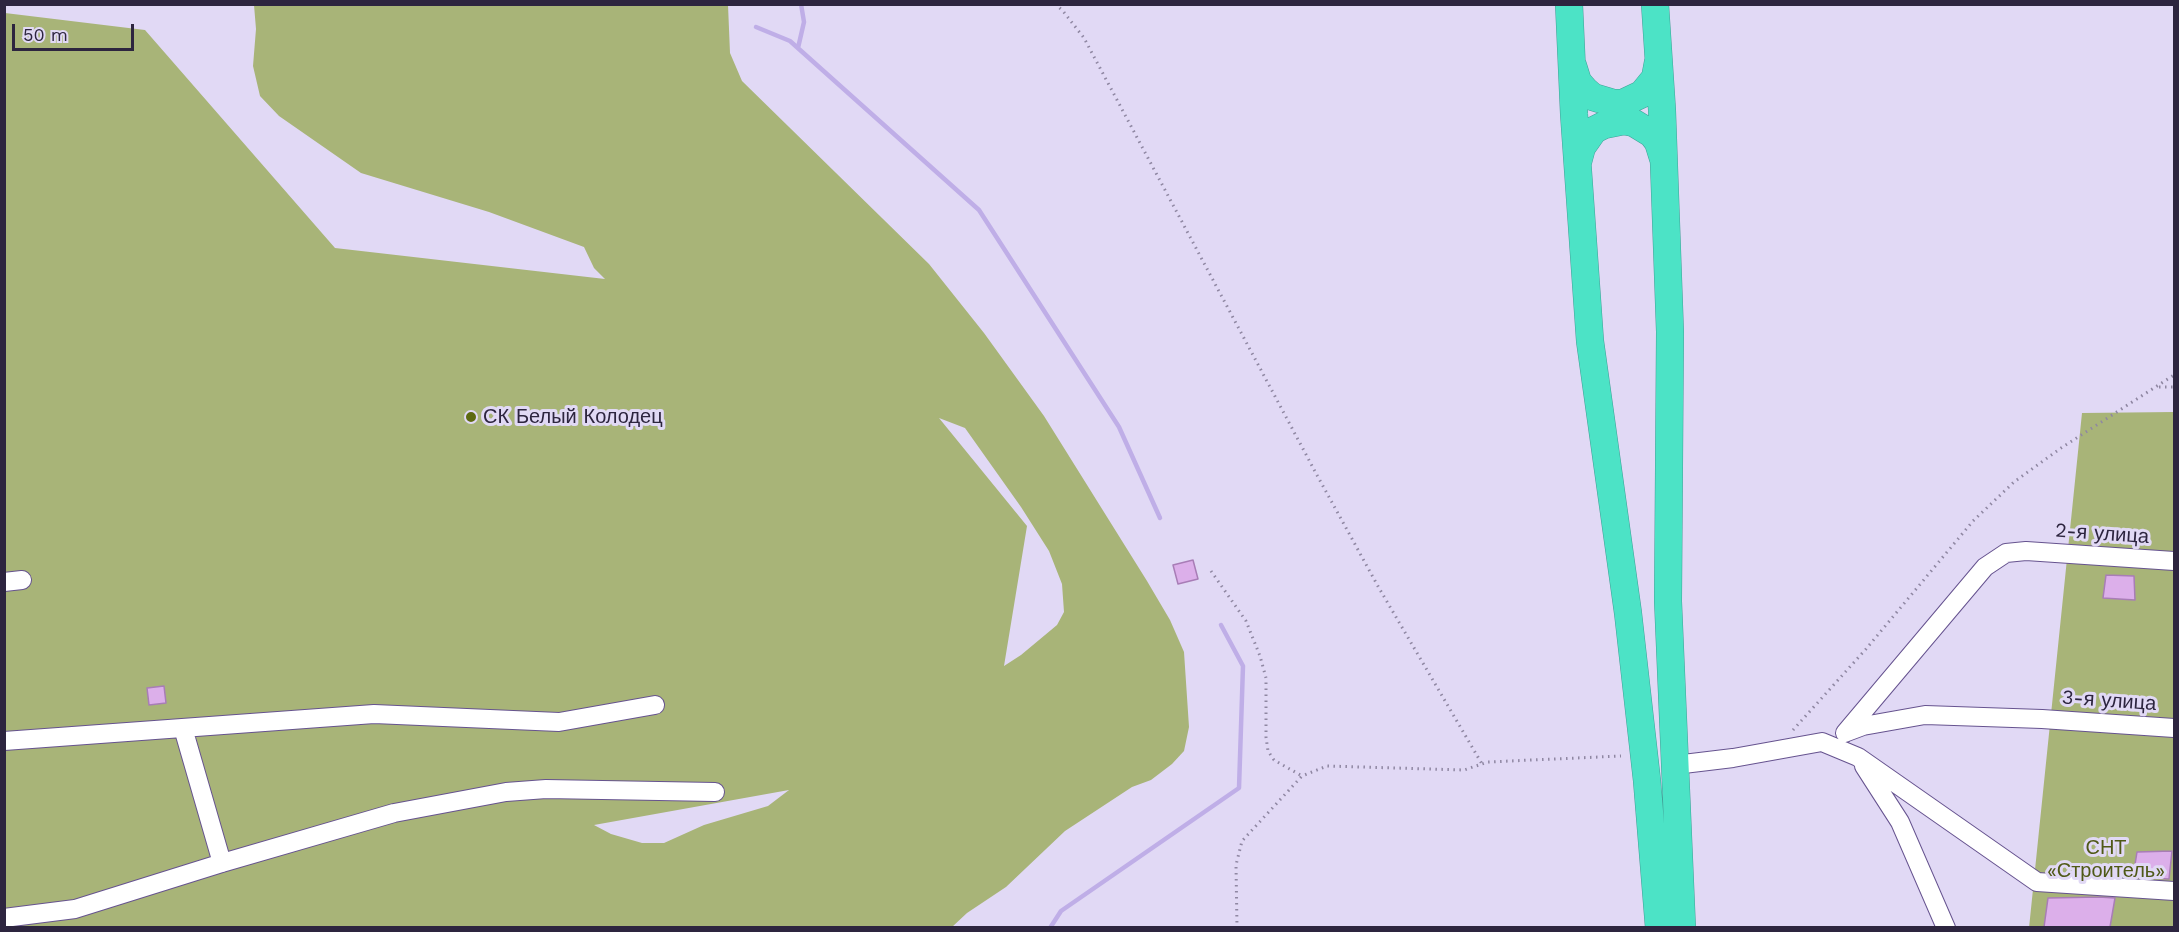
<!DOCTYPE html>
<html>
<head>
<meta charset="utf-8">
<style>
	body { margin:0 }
	#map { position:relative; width:2179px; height:932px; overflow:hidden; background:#e1d9f5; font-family:"Work Sans",sans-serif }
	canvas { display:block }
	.frame { position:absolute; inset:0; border:6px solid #2d253f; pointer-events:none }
	.scale { position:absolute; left:12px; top:24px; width:122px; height:27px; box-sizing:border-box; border:3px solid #2d253f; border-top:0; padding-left:8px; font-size:18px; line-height:21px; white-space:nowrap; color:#2d253f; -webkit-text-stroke:4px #e1d9f5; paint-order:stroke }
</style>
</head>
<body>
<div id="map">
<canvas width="2179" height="932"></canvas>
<div class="frame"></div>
<div class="scale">50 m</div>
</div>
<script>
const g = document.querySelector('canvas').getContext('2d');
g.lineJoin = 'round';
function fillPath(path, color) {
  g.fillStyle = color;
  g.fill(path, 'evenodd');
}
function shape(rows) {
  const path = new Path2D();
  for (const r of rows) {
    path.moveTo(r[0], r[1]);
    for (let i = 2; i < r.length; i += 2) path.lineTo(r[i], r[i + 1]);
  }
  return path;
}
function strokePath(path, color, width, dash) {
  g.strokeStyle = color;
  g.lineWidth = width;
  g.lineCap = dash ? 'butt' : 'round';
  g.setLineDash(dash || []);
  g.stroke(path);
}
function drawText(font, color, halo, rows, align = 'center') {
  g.font = font + ' "Work Sans",sans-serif';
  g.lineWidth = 6;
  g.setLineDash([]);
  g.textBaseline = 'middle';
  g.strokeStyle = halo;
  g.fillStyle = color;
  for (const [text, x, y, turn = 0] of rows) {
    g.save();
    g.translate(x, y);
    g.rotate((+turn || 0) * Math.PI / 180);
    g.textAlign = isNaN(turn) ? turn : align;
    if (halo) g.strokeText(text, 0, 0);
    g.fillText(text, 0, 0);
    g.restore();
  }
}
fillPath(shape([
	[254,5,728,5,730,53,742,81,929,264,984,333,1044,416,1147,581,1170,620,1184,652,1189,727,1184,751,1172,764,1151,780,1132,787,1065,831,1006,887,967,913,952,927,5,928,5,13,145,30,335,248,605,279,594,268,584,247,489,212,361,173,279,116,260,96,253,66,256,29],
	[939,418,965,428,1021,507,1049,551,1062,584,1064,612,1057,625,1021,655,1004,666,1027,526],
	[789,790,768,806,704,825,664,843,642,843,611,834,594,825],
	[2174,412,2174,927,2029,928,2082,413]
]), '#a8b478');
strokePath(shape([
	[756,27,790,41,979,210,1119,427,1160,518],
	[798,48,804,22,801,4],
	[1050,928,1061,911,1239,788,1243,666,1221,625]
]), '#bfaee7', 4.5);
const building = shape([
	[1193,560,1198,579,1178,584,1173,565,1193,560],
	[2106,575,2134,576,2135,600,2103,598,2106,575],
	[164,686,166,703,149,705,147,688,164,686],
	[2172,851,2169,879,2133,877,2137,852,2172,851],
	[2099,897,2115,898,2110,927,2044,927,2048,898,2099,897]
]);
fillPath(building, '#dcafea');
strokePath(building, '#a87db6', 1.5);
const minor = shape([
	[4,582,22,580],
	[183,728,222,863],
	[1847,732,1863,726,1925,715,2042,719,2174,728],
	[1845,733,1985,567,2006,553,2026,551,2174,561],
	[4,741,374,714,559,722,655,705],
	[1675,765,1733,758,1822,742,1858,757,2037,882,2174,891],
	[1864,766,1900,822,1946,928],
	[4,918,75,909,222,863,394,813,506,792,546,789,715,792]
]);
const highway = shape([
	[1569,4,1574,114,1590,341,1628,613,1647,781,1659,928],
	[1655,4,1662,110,1670,332,1668,601,1682,928],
	[1573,66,1578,82,1585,90,1593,97,1613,103,1623,103,1642,94,1655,78,1658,62],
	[1578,162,1582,147,1594,130,1604,125,1624,121,1634,123,1652,134,1658,142,1663,158]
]);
strokePath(minor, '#66538f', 20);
strokePath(highway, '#41a097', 28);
strokePath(shape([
	[1055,4,1063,11,1084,38,1318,477,1379,588,1482,764],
	[2159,387,2174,387],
	[1211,571,1246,621,1260,656,1266,678,1266,737,1268,751,1274,760,1302,776],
	[1793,730,1866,649,1973,521,2014,482,2061,448,2174,375],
	[1236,928,1237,927,1236,865,1242,841,1302,776,1327,766,1464,770,1488,762,1621,756]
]), '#8f87a2', 3, [1.5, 4.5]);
strokePath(minor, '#fff', 18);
strokePath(highway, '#4ce3c6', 27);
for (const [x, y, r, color] of [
	[471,417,6,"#5d6a11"]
]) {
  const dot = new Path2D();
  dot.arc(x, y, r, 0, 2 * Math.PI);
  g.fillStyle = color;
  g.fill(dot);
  strokePath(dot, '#e1d9f5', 2);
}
drawText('20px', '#2d253f', '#e1d9f5', [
	["СК Белый Колодец",483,417]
], 'left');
drawText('20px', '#2d253f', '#e1d9f5', [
	["2-я улица",2102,534,4],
	["3-я улица",2109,701,4]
]);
drawText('20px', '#4f5917', '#e1d9f5', [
	["СНТ",2106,848],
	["«Строитель»",2106,871]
]);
</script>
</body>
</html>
